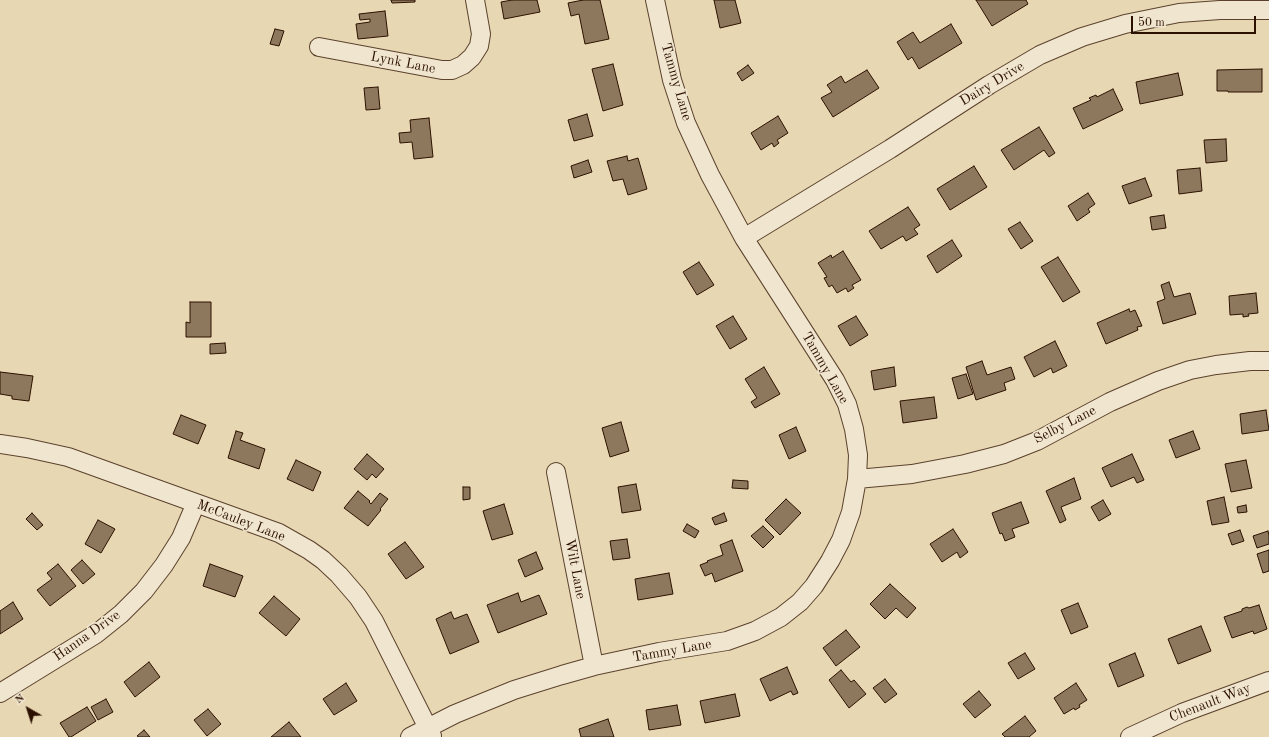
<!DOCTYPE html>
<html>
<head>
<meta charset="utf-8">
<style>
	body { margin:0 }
	#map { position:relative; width:1269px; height:737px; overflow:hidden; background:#e8d7b3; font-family:"Old Standard TT",serif }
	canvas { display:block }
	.north { position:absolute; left:8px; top:689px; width:40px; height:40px; -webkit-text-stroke:3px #f0e5ce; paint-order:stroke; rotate:321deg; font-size:11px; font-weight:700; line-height:16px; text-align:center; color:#2c1100 }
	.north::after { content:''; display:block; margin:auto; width:14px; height:18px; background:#2c1100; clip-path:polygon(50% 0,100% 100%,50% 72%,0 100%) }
	.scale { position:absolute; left:1131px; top:16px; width:125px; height:18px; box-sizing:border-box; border:2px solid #2c1100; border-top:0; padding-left:5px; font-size:12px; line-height:14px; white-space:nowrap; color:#2c1100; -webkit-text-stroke:3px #f0e5ce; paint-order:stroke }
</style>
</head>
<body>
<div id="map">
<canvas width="1269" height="737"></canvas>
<div class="north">N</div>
<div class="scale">50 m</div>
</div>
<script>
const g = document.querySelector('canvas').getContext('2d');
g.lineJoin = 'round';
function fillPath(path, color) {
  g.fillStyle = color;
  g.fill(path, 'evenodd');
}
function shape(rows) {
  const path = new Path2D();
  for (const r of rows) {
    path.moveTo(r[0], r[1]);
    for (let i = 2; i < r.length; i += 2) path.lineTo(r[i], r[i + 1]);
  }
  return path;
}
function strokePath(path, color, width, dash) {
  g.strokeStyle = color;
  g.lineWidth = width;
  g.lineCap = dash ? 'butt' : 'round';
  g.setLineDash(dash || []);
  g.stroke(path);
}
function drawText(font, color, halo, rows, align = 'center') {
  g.font = font + ' "Old Standard TT",serif';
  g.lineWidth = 3.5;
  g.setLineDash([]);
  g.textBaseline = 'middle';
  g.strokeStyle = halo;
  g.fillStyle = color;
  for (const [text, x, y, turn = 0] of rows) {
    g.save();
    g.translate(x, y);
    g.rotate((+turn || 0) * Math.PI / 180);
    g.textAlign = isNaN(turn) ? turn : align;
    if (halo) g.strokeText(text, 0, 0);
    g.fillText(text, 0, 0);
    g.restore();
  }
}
const building = shape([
	[391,0,415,0,415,2,392,3,391,0],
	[512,0,537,0,540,12,504,19,501,2,512,0],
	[583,0,600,0,609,39,585,44,579,14,571,16,568,3,583,0],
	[714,0,735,0,741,23,720,28,714,0],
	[976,0,1026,0,1028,4,992,26,976,0],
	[385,11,388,36,358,39,356,24,370,22,370,19,360,20,359,14,385,11],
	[951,24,962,43,919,69,912,57,908,60,897,42,913,32,920,43,951,24],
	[275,29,284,31,279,46,270,44,275,29],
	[613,64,623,105,603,111,592,69,613,64],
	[748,65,754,73,742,81,737,73,748,65],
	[1262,69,1262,92,1228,92,1228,91,1217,91,1217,70,1262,69],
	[867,70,879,88,833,117,821,98,832,92,827,85,841,76,845,83,867,70],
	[1178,73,1183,95,1140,104,1136,82,1178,73],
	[378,87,380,109,366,110,364,88,378,87],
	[1113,89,1123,110,1083,129,1073,108,1091,100,1089,98,1096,95,1097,97,1113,89],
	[587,114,593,136,574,141,568,120,587,114],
	[778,116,788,133,777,140,779,143,774,147,772,143,761,150,751,133,778,116],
	[429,118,433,157,414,159,412,142,400,143,399,133,411,132,410,120,429,118],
	[1039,127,1055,153,1049,157,1044,150,1014,170,1001,150,1039,127],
	[1226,139,1227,161,1206,163,1204,140,1226,139],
	[627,156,628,161,638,158,647,189,628,195,623,179,613,181,607,161,627,156],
	[588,160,592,172,574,178,571,166,588,160],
	[974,166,987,187,950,210,937,189,974,166],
	[1200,168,1202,191,1179,194,1177,170,1200,168],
	[1145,178,1152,196,1129,204,1122,186,1145,178],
	[1088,193,1095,204,1088,209,1090,212,1077,221,1068,206,1088,193],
	[908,207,920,225,914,229,918,234,906,241,903,236,881,249,869,231,908,207],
	[1164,215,1166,228,1152,230,1150,217,1164,215],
	[1020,222,1033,241,1021,249,1008,229,1020,222],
	[952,240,962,256,937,273,927,256,952,240],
	[843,251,861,280,852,285,854,288,848,292,846,288,837,293,832,285,829,287,824,278,827,277,818,263,831,255,832,258,843,251],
	[1058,257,1080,292,1063,302,1041,267,1058,257],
	[699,262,714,285,697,295,683,272,699,262],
	[1169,282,1174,297,1190,293,1196,314,1163,324,1157,302,1165,299,1161,285,1169,282],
	[1256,293,1258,313,1248,314,1249,316,1243,317,1243,314,1230,315,1229,296,1256,293],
	[190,302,211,302,211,337,186,337,186,322,190,323,190,302],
	[1129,309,1130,312,1135,310,1142,326,1137,327,1138,330,1106,344,1097,323,1129,309],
	[733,316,747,339,730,349,716,326,733,316],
	[856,316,868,335,850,346,838,326,856,316],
	[1055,341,1067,366,1053,373,1051,368,1034,377,1024,357,1055,341],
	[225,343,226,353,210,354,210,344,225,343],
	[982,361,987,375,1011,367,1015,379,1004,383,1006,390,976,400,966,367,982,361],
	[764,367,780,394,755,408,751,402,757,398,745,379,764,367],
	[894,367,896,386,874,390,871,371,894,367],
	[0,372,33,376,29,401,12,399,12,396,0,394,0,372],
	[966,374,973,394,958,399,952,378,966,374],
	[934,397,937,418,903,423,900,401,934,397],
	[1266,410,1269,430,1242,434,1240,414,1266,410],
	[181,415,206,425,198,444,173,434,181,415],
	[621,422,629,451,610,457,602,428,621,422],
	[796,427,806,451,789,459,779,435,796,427],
	[236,431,243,433,240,440,265,449,259,469,228,458,236,431],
	[1193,431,1200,449,1176,458,1169,440,1193,431],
	[367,454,384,469,376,478,372,474,367,480,354,469,367,454],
	[1132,454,1144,480,1137,483,1134,477,1111,487,1102,468,1132,454],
	[296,460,321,472,313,491,287,479,296,460],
	[1246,460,1252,488,1231,492,1225,464,1246,460],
	[1074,478,1081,499,1061,507,1066,520,1060,523,1046,491,1074,478],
	[733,480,748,481,748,489,732,488,733,480],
	[636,484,641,510,622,513,618,487,636,484],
	[463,487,470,487,470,499,463,500,463,487],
	[358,491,370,501,369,502,371,504,380,493,388,499,380,509,381,510,368,526,344,508,358,491],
	[1224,497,1229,522,1212,525,1207,501,1224,497],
	[786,499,801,513,780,535,765,520,786,499],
	[1103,500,1111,514,1099,521,1091,507,1103,500],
	[1021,502,1029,523,1012,529,1015,537,1005,541,1002,533,1000,534,992,513,1021,502],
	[504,504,513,534,492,540,483,511,504,504],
	[1246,505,1247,512,1238,513,1237,507,1246,505],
	[32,513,43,525,37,530,26,519,32,513],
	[724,513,727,521,715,525,712,518,724,513],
	[98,520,115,529,101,553,85,544,98,520],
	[687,524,699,531,695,538,683,531,687,524],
	[763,526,774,537,763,548,751,536,763,526],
	[953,529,968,552,960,558,957,552,942,562,930,544,953,529],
	[1240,530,1244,541,1232,545,1228,534,1240,530],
	[1268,531,1269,535,1269,544,1257,548,1253,536,1268,531],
	[627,539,630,558,613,560,610,541,627,539],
	[732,540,743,571,715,582,712,573,705,576,700,565,708,562,707,561,723,555,720,545,732,540],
	[405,542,424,567,406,579,388,554,405,542],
	[1269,550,1269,571,1263,573,1257,554,1269,550],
	[536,552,543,569,525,577,518,560,536,552],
	[82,560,95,574,83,584,71,570,82,560],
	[58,564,76,586,50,606,37,590,52,579,47,573,58,564],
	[210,564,243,576,235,597,203,586,210,564],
	[669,573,673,594,638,600,635,579,669,573],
	[890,584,916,608,907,618,896,608,885,619,870,604,890,584],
	[518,593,521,602,539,595,547,614,498,633,487,605,518,593],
	[274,596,300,619,286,636,259,613,274,596],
	[13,602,23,619,0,634,0,611,13,602],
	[1078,603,1088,627,1071,634,1061,610,1078,603],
	[1259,605,1267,629,1254,634,1253,631,1232,638,1224,617,1242,611,1242,609,1247,607,1249,608,1259,605],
	[451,612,454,619,467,614,479,642,450,654,436,619,451,612],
	[1201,626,1211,651,1178,664,1168,639,1201,626],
	[846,630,860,647,836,666,823,648,846,630],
	[1025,653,1035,669,1018,679,1008,663,1025,653],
	[1135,653,1144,676,1118,687,1109,664,1135,653],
	[149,662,160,677,135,697,124,682,149,662],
	[787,667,798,693,793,695,791,691,770,701,760,679,787,667],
	[841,670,851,682,854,680,866,694,849,708,829,680,841,670],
	[885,679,897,694,885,703,873,688,885,679],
	[346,683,357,701,334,715,323,699,346,683],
	[1076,683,1087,700,1079,705,1080,707,1075,710,1074,708,1064,714,1054,698,1076,683],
	[979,691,991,705,975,718,963,704,979,691],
	[735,694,740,716,705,723,700,701,735,694],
	[106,699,113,712,98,720,91,707,106,699],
	[677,705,681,725,649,730,646,710,677,705],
	[87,707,96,721,71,737,69,737,60,723,87,707],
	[208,709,221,724,207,736,194,720,208,709],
	[1025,716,1036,731,1029,737,1005,737,1002,734,1025,716],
	[608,719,614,737,581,737,579,729,608,719],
	[289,722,301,737,271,737,289,722],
	[144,730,150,737,139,737,137,736,144,730]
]);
fillPath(building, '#8e785d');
strokePath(building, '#2c1100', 1);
const minor = shape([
	[319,47,442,70,452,70,463,65,472,57,479,46,481,34,475,0],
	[744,238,890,149,989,85,1040,55,1082,37,1125,24,1179,13,1220,10,1269,10],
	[0,444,27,448,68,457,279,533,309,550,323,560,339,575,358,597,374,621,432,736],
	[556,472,594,666],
	[857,479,912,474,965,464,1004,454,1037,441,1110,402,1158,381,1190,370,1216,365,1250,361,1269,361],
	[0,693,96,634,121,614,144,591,164,565,181,538,196,503],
	[410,737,455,714,514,690,562,675,594,666,659,652,727,641,755,631,781,617,800,602,814,586,830,561,841,540,851,512,857,479,858,455,854,429,847,404,835,380,744,238,710,175,686,123,672,80,655,0],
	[1130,737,1182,713,1269,681]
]);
strokePath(minor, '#5b422d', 20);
strokePath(minor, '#f0e5ce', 18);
drawText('14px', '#2c1100', '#f0e5ce', [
	["Lynk Lane",403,63,11],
	["Tammy Lane",676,82,74],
	["Dairy Drive",992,84,-31],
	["Tammy Lane",825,368,60],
	["Selby Lane",1065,425,-27],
	["McCauley Lane",241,521,21],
	["Wilt Lane",575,569,79],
	["Hanna Drive",87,636,-35],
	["Tammy Lane",672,651,-10],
	["Chenault Way",1210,703,-21]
]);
</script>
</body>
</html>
